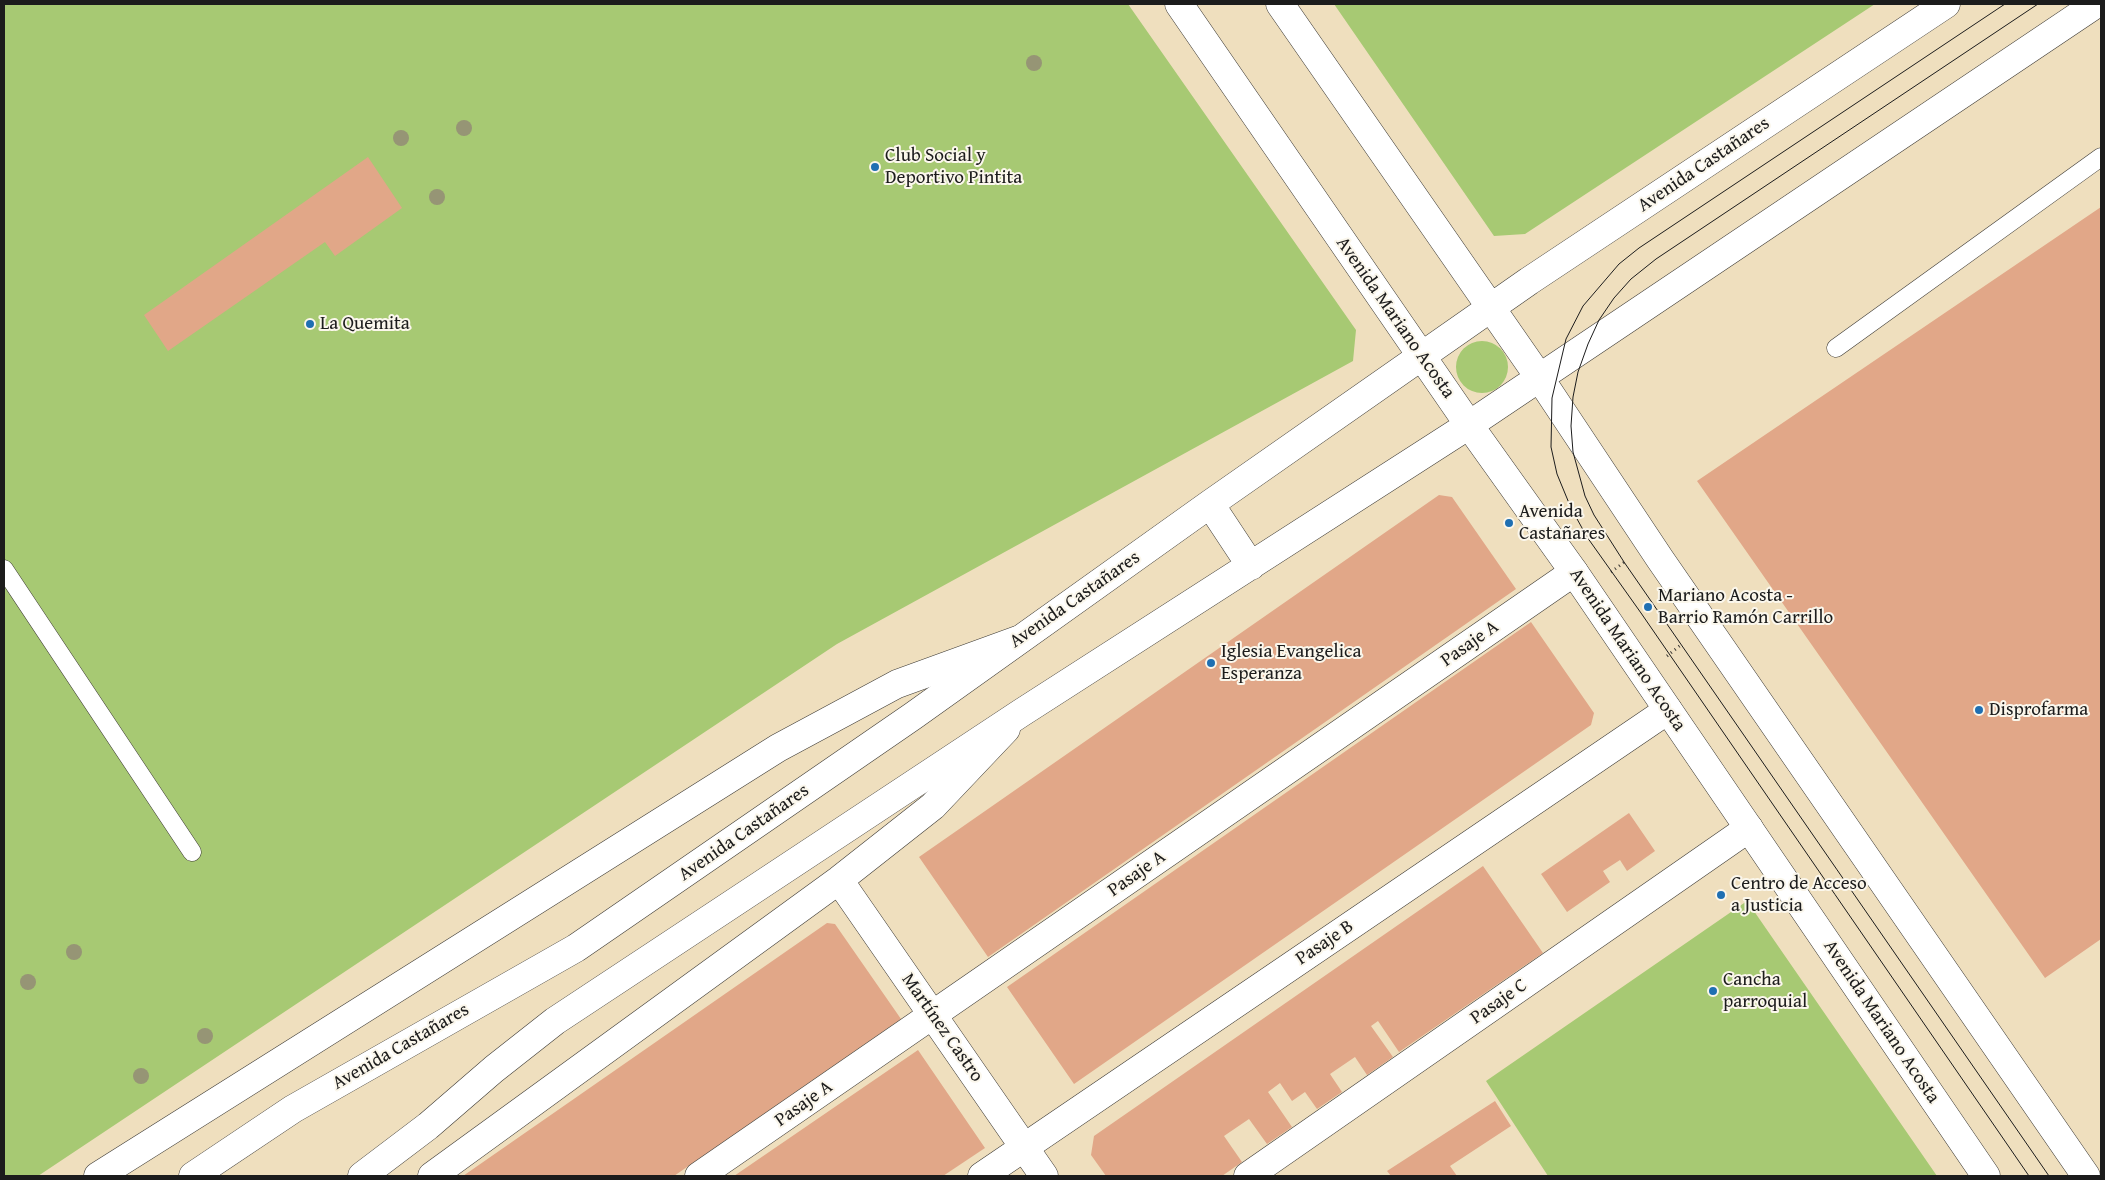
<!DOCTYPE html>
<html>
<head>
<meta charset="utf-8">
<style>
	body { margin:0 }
	#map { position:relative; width:2105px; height:1180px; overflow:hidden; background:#efdfbe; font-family:"Gentium Book Plus",serif }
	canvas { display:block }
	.frame { position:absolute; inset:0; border:5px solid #1c1c1c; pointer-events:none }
</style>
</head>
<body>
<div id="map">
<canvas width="2105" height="1180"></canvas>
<div class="frame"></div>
</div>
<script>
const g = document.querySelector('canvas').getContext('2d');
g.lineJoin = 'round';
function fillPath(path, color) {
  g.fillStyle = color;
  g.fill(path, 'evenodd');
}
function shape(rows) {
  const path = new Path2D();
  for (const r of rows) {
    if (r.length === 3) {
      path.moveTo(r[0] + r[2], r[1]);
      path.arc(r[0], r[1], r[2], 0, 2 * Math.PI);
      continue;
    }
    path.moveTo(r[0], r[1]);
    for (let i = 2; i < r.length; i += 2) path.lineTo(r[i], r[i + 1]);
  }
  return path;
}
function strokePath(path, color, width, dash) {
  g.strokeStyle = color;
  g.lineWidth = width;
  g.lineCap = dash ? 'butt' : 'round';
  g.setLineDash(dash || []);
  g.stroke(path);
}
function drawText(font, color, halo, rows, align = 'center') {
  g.font = font + ' "Gentium Book Plus",serif';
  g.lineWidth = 4;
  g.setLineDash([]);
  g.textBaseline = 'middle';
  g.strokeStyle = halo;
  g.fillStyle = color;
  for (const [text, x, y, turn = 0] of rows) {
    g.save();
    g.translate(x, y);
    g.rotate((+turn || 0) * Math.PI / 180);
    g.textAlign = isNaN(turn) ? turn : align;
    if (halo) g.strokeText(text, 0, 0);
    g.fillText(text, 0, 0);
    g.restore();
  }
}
fillPath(shape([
	[4,4,1128,4,1356,330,1353,361,837,644,38,1176,4,1176],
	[1334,4,1875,4,1525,234,1494,236],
	[1482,367,26],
	[1747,901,1937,1176,1548,1176,1486,1081]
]), '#a7c973');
fillPath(shape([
	[368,157,402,208,335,256,325,242,168,351,144,315],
	[2101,207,2101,939,2045,978,1697,481],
	[1439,495,1452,497,1516,589,988,957,919,857],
	[1531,622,1594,713,1591,725,1074,1084,1007,987],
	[1629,813,1655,851,1627,871,1620,860,1603,871,1610,882,1567,912,1541,874],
	[1483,866,1543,953,1399,1052,1378,1021,1371,1026,1393,1057,1367,1075,1355,1057,1330,1074,1342,1092,1317,1109,1305,1092,1292,1101,1280,1083,1268,1092,1292,1127,1267,1144,1249,1119,1224,1136,1242,1162,1222,1176,1106,1176,1091,1155,1094,1136],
	[827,923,835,924,901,1019,674,1176,463,1176],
	[918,1050,985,1148,943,1176,734,1176],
	[1495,1101,1511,1126,1450,1166,1457,1176,1391,1176,1387,1171]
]), '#e1a788');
const service = shape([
	[1836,348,2101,157],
	[4,569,192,852]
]);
const minor = shape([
	[839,880,1044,1176],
	[432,1176,839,880,933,806,1006,729],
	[699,1176,1574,572],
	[982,1176,1668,710],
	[1248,1176,1749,828]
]);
const secondary = shape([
	[1179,4,1469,425,1574,572,1986,1176],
	[1280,4,1539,377,1660,559,2086,1176],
	[1210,504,1251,566],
	[193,1176,293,1109,576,948,913,716,1210,504,1529,281,1946,4],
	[362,1176,428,1126,494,1069,555,1021,1021,713,1469,425,2096,4]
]);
const motorway = shape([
	[98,1176,778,748,897,684,1018,640]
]);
strokePath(service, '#3c3934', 19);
strokePath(minor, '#3c3934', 29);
strokePath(secondary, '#3c3934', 29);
strokePath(motorway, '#3c3934', 29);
strokePath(shape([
	[1611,572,1626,561],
	[1667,656,1682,644]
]), '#3c3934', 3, [1, 4]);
strokePath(service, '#fff', 18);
strokePath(minor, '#fff', 28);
strokePath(secondary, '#fff', 28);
strokePath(motorway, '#fff', 28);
strokePath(shape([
	[2005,4,1639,248,1619,264,1583,306,1566,339,1552,398,1551,447,1557,474,1571,508,1587,537,1641,613,2029,1176],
	[2038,4,1656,259,1631,279,1614,298,1599,320,1588,344,1578,372,1573,397,1571,426,1573,452,1585,496,1594,515,1624,562,2049,1176]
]), '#1c1c1c', 1);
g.fillStyle = '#969575';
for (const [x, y] of [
	[1034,63],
	[464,128],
	[401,138],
	[437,197],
	[74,952],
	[28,982],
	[205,1036],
	[141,1076]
]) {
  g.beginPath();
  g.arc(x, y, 8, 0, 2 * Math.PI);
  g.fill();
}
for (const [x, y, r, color] of [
	[875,167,5,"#1f6fb2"],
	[310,324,5,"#1f6fb2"],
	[1509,523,5,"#1f6fb2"],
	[1648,607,5,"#1f6fb2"],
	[1211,663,5,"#1f6fb2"],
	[1979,710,5,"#1f6fb2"],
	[1721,895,5,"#1f6fb2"],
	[1713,991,5,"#1f6fb2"]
]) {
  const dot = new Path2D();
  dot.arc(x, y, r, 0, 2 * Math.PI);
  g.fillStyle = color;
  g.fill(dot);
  strokePath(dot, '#fbf7ec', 2);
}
drawText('19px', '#1c1c1c', '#fbf7ec', [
	["Club Social y",885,156],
	["Deportivo Pintita",885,178],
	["La Quemita",320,324],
	["Avenida",1519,512],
	["Castañares",1519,534],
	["Mariano Acosta -",1658,596],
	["Barrio Ramón Carrillo",1658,618],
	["Iglesia Evangelica",1221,652],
	["Esperanza",1221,674],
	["Disprofarma",1989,710],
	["Centro de Acceso",1731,884],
	["a Justicia",1731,906],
	["Cancha",1723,980],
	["parroquial",1723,1002]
], 'left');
drawText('19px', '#1c1c1c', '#fbf7ec', [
	["Avenida Castañares",1704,165,-34],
	["Avenida Mariano Acosta",1395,318,55],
	["Avenida Castañares",1075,600,-35],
	["Pasaje A",1470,644,-35],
	["Avenida Mariano Acosta",1627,650,56],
	["Avenida Castañares",744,833,-35],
	["Pasaje A",1137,874,-35],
	["Pasaje B",1325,943,-34],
	["Pasaje C",1499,1002,-35],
	["Avenida Mariano Acosta",1881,1022,56],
	["Martínez Castro",942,1028,55],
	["Avenida Castañares",401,1047,-30],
	["Pasaje A",804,1104,-35]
]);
</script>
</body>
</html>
